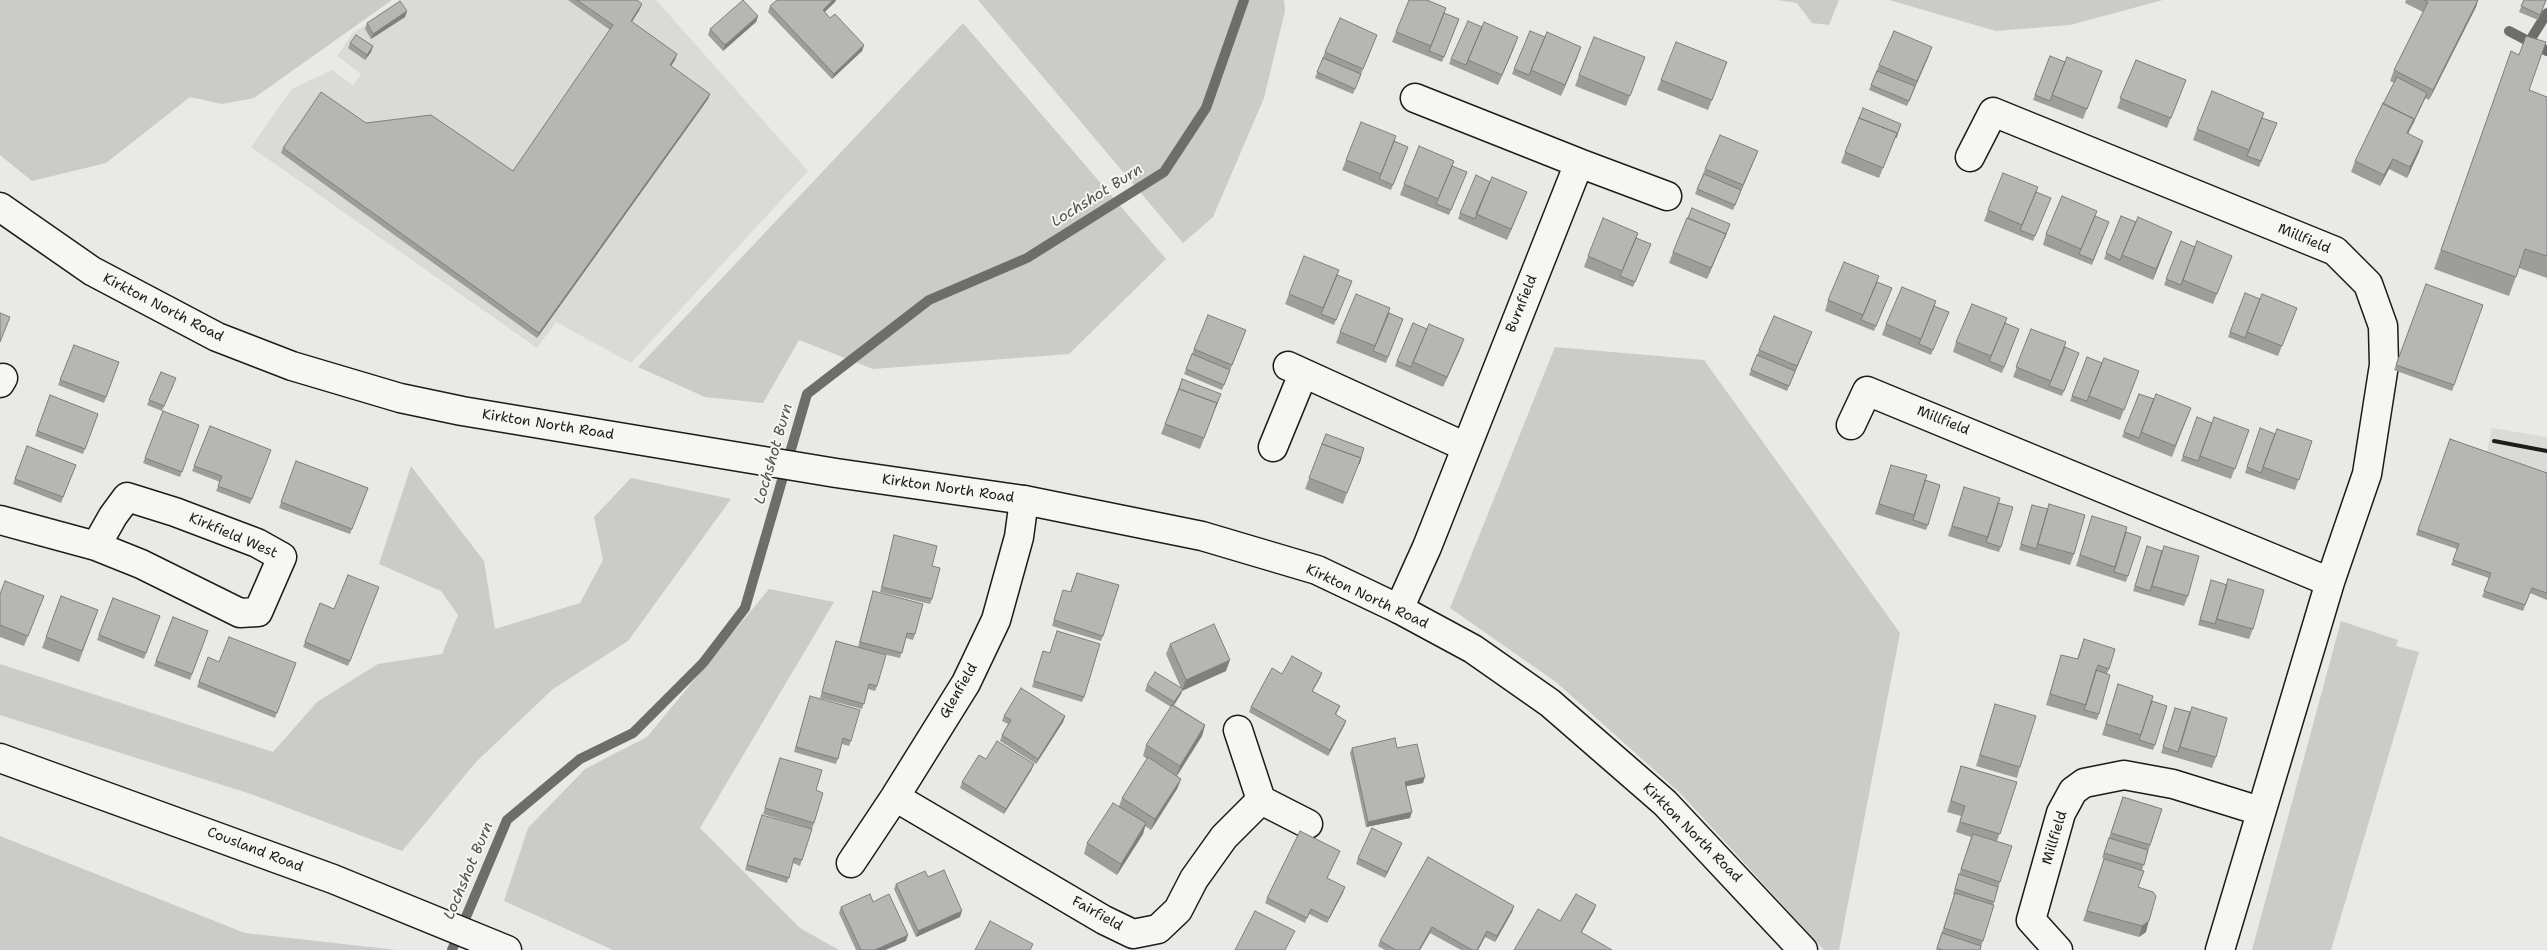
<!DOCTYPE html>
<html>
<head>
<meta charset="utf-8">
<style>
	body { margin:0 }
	canvas { display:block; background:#e9e9e5 }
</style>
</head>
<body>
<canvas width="2547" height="950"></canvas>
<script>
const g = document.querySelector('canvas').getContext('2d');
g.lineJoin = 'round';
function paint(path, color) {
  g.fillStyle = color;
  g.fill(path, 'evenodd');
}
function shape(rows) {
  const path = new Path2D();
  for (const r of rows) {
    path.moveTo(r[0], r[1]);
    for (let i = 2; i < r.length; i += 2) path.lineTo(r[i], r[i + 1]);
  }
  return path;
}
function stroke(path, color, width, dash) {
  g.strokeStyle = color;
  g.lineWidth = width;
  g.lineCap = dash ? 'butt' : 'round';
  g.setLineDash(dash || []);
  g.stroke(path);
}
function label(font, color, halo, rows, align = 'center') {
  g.font = font + ' "Shantell Sans",sans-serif';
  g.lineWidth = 4;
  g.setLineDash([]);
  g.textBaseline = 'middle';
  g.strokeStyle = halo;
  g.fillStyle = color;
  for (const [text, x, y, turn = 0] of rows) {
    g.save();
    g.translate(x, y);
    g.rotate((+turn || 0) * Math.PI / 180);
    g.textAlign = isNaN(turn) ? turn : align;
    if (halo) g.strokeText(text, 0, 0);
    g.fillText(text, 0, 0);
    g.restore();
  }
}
const built = shape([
	[402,0,656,0,808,171,631,363,556,322,537,348,251,147,292,89,332,70,353,85,361,74,337,56,352,34],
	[2492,428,2547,437,2547,479,2486,457]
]);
const green = shape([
	[0,0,392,0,254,98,222,104,190,97,106,163,32,181,0,155],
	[978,0,1284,0,1285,11,1264,98,1213,217,1183,243],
	[1777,0,1839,0,1829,25,1812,23,1797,3],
	[1889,0,2163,0,2070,25,1996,31],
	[963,23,1166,259,1069,354,873,369,799,340,763,403,705,397,638,367],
	[1555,347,1704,360,1900,633,1839,950,1824,950,1681,794,1556,682,1450,608],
	[411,466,484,561,495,629,580,603,603,560,594,517,631,478,731,499,628,641,553,689,476,762,402,851,251,794,0,715,0,664,273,752,317,702,378,664,442,654,458,615,441,591,379,564],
	[769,589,834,602,700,828,800,928,839,950,613,950,504,901,528,828,585,769,647,737],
	[2341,621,2398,640,2396,646,2419,652,2331,950,2252,950],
	[0,836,245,933,397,950,0,950]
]);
const stream = shape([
	[2509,31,2547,51],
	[2529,42,2547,13],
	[452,950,507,820,580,759,633,733,703,663,745,608,807,394,929,300,1027,258,1164,172,1206,108,1244,0]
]);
const minor = shape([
	[1415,98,1579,163],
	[1970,157,1993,112,2335,251,2368,284,2383,326,2384,365,2367,474,2330,582,2220,950],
	[1288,366,1466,447],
	[0,383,3,378],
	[1851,425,1867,391,2330,582],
	[1273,447,1303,374],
	[0,520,96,546,141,564,240,613,258,612,282,557,257,543,175,512,127,497,113,516,96,546],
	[1399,609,1427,547,1579,163,1667,196],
	[895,797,1104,920,1133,934,1158,929,1178,910,1194,879,1224,837,1261,800,1238,730],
	[1261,800,1308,824],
	[851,863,895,797,966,683,996,620,1019,537,1024,500],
	[2058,950,2031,920,2061,813,2073,791,2084,783,2124,775,2173,784,2260,811]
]);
const secondary = shape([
	[0,207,92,271,217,337,292,366,400,398,462,411,836,473,1024,500,1202,536,1317,570,1399,609,1473,649,1550,703,1665,803,1803,950]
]);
const primary = shape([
	[0,758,333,879,507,950]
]);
const rail = shape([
	[2494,441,2547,451]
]);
const wall = shape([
	[568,0,637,0,640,9,632,22,677,54,675,60,671,66,710,94,708,99,537,338,281,153,283,148,513,171,610,30],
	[777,0,836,0,835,2,825,12,830,18,864,45,862,51,832,79,768,12,770,6],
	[2406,0,2478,0,2476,7,2429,100,2425,98,2408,134,2423,141,2419,152,2407,178,2389,169,2380,186,2351,172,2355,161,2394,83,2390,81,2394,70,2423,12,2405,3],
	[2524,0,2546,0,2538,20,2519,12],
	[407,11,405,17,371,39,365,29,367,23],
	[1444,13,1459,19,1442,62,1392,42,1396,32],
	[758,16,756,22,723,51,708,35,710,29],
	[1482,27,1514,48,1498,85,1449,64,1451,59],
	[1676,42,1727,62,1708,110,1657,90],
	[350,43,373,46,371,52,365,60,348,48],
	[1373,45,1353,94,1315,78,1325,52],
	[1932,47,1907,106,1869,90,1879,65],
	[2511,51,2529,90,2547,97,2547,278,2519,268,2509,296,2434,269],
	[2050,56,2065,62,2102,71,2083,119,2033,100],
	[1645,57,1626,106,1575,86,1579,75],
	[1577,58,1561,96,1512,74,1514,69],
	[2136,60,2186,80,2167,128,2117,108],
	[2262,118,2277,123,2259,167,2193,140,2197,129],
	[1901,124,1879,178,1841,163,1845,152],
	[1394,141,1408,147,1391,190,1342,170,1346,160],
	[1758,151,1733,210,1695,194,1705,169],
	[1452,166,1467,172,1449,215,1400,195,1404,184],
	[1490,182,1527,192,1507,240,1458,219,1460,213],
	[2051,198,2033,241,1984,221,1988,210],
	[2095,216,2109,222,2092,265,2043,245,2046,234],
	[2121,216,2168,242,2153,280,2104,259],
	[1636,238,1651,244,1633,287,1584,267,1588,256],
	[2181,241,2195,247,2232,256,2213,304,2164,285],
	[1722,244,1707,279,1669,263,1673,252],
	[1337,275,1352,281,1334,325,1285,304,1289,294],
	[1877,282,1892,288,1874,331,1825,311,1828,300],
	[2426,284,2483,305,2452,391,2394,370],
	[2245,293,2260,299,2297,308,2278,356,2228,337],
	[1934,306,1949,312,1931,355,1882,335,1886,324],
	[1389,313,1403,319,1386,363,1336,343,1340,332],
	[2005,323,2019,329,2002,373,1953,352,1956,342],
	[2031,329,2065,347,2079,353,2062,396,2013,377],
	[1812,332,1787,391,1749,375,1759,350],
	[1464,339,1443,387,1395,366,1397,361],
	[1242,341,1222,390,1184,374,1194,349],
	[74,345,119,362,104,403,58,385],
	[2087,357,2102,363,2139,371,2120,420,2070,401],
	[161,372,174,384,162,411,147,405],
	[1182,379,1221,394,1200,449,1161,434],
	[2139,394,2154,399,2191,408,2172,457,2122,437],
	[50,395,98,414,83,454,35,436],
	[163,411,199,425,180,477,143,463],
	[2197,417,2212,423,2249,430,2231,479,2181,461],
	[210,426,271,450,250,504,216,491,220,482,192,471],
	[2260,428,2275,434,2312,441,2295,490,2245,473],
	[1326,434,1364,448,1343,504,1305,489],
	[2450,439,2547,473,2547,600,2530,593,2523,611,2482,597,2489,578,2451,565,2457,549,2416,535],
	[27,446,76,465,61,503,13,484],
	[296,461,368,488,350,534,279,508],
	[1891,465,1925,480,1928,525,1926,530,1875,514],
	[1964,487,1998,503,2001,547,1999,552,1948,536],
	[2032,505,2074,554,2070,565,2019,550],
	[2092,516,2126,532,2128,576,2126,582,2076,566],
	[894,535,932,566,932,599,930,604,880,592],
	[2147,546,2188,596,2184,606,2133,591],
	[1077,573,1103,636,1101,641,1052,626,1061,596,1070,592],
	[2211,580,2227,585,2253,629,2249,639,2198,625],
	[379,587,348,666,303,647,320,603,334,609],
	[873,591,915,634,913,640,906,638,900,658,870,651,877,686,875,691,868,689,862,709,820,698,836,641,858,647],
	[0,594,44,596,24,646,0,637],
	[61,596,98,610,79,662,42,648],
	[113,598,160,616,144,659,97,640],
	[173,617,208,631,190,680,154,666],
	[2084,639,2109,669,2107,674,2099,714,2097,720,2046,705,2061,655,2077,659],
	[1170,644,1226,671,1182,690,1181,694,1174,705,1205,725,1202,736,1177,776,1181,779,1177,789,1151,830,1145,826,1143,834,1117,875,1084,854,1087,843,1119,806,1122,798,1147,759,1143,756,1146,745,1171,707,1145,691,1147,685,1181,688,1166,654],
	[1043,651,1050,653,1084,697,1082,702,1032,687],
	[208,657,219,662,296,663,275,718,197,687],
	[1322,673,1320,678,1312,691,1340,706,1336,715,1346,721,1344,726,1328,756,1249,712,1251,707,1282,674],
	[2118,684,2152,701,2155,745,2153,750,2102,735],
	[810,696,851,741,849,746,842,744,836,764,794,752],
	[1995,704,2020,767,2017,778,1976,766],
	[2175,708,2190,712,2216,757,2212,768,2161,753],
	[1004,716,1065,716,1063,722,1036,764,1000,741,1002,735,1008,724,1002,721],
	[1352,748,1397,748,1423,783,1406,786,1410,818,1366,827,1350,753],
	[986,759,1032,769,1004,814,960,788,962,782],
	[778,763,816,790,814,823,812,829,763,814],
	[1961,766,2017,782,1997,841,2000,882,1993,905,1994,905,1980,950,1936,950,1954,895,1953,894,1971,837,1956,832,1961,816,1947,812],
	[2123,797,2162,809,2142,870,2138,887,2146,932,2139,937,2083,921,2104,859,2124,865,2102,858],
	[760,820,812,829,800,866,793,863,787,883,745,870],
	[1402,843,1385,878,1356,864,1358,858],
	[1340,851,1327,879,1345,887,1327,923,1309,914,1305,923,1265,903,1267,898],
	[928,877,960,917,916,937,894,889,896,884],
	[873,902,906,941,885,950,856,950,839,913,841,907],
	[1514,906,1512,912,1495,942,1485,937,1478,950,1461,950,1430,933,1420,950,1385,950,1378,946,1380,941]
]);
const shadedWall = shape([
	[833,0,836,0,835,2,821,15,823,10],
	[2478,0,2476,7,2429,100,2433,90],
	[642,4,640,9,629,26,631,21],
	[407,11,405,17,371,39,373,34],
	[758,16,756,22,723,51,725,45],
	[1518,37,1514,48,1498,85,1502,75],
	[864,45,862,51,832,79,834,74],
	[373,46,371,52,365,60,367,55],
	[1581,47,1577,58,1561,96,1565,85],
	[1932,47,1928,58,1907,106,1917,81],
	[677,54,675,60,668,70,670,65],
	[2427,93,2425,99,2403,144,2407,133],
	[710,94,708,99,537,338,539,333],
	[2423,141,2419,152,2407,178,2410,167],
	[1758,151,1754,161,1733,210,1743,185],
	[2393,159,2389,169,2380,186,2384,175],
	[1527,192,1523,202,1507,240,1511,229],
	[1730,224,1722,244,1707,279,1711,268],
	[2172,232,2168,242,2153,280,2156,269],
	[1812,332,1808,342,1787,391,1797,366],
	[1464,339,1460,350,1443,387,1447,377],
	[1230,660,1226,671,1182,691,1186,680],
	[1322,673,1320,678,1310,696,1312,691],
	[1183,689,1181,694,1172,708,1174,702],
	[1065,716,1063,722,1036,764,1038,759],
	[1346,721,1344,726,1328,756,1330,750],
	[1205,725,1202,736,1176,777,1180,766],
	[1034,764,1032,769,1004,814,1006,809],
	[1425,777,1423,783,1403,787,1405,782],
	[1181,779,1177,789,1151,830,1155,819],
	[1412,812,1410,818,1366,827,1368,822],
	[1146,823,1143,834,1117,875,1121,864],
	[1402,843,1400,848,1385,878,1387,872],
	[1345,887,1343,893,1327,923,1329,918],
	[1596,905,1594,911,1579,937,1581,932],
	[1514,906,1512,912,1495,942,1497,936],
	[962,911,960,917,916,937,918,931],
	[2149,921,2146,932,2139,937,2142,926],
	[1432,927,1430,933,1420,950,1419,950],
	[1487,931,1485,937,1478,950,1477,950],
	[908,935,906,941,885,950,875,950]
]);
const building = shape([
	[577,0,637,0,642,4,631,21,677,54,670,65,710,94,539,333,283,148,321,92,366,123,431,115,513,171,613,25,577,0],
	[743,0,758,16,725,45,710,29,743,0],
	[777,0,833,0,823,10,830,18,835,14,864,45,834,74,770,6,777,0],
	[1409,0,1427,0,1446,8,1431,46,1396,32,1409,0],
	[2424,0,2478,0,2433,90,2394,70,2428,2,2424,0],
	[2524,0,2546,0,2540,15,2521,6,2524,0],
	[400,1,407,11,373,34,367,23,400,1],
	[1444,13,1459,19,1444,57,1429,51,1444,13],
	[1340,18,1377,35,1363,69,1325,52,1340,18],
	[1468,21,1482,27,1466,65,1451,59,1468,21],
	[1484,22,1518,37,1502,75,1468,60,1484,22],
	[1530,31,1545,37,1529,75,1514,69,1530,31],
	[1894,31,1932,47,1917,81,1879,65,1894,31],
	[1547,32,1581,47,1565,85,1531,70,1547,32],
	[356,35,373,46,367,55,350,43,356,35],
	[2526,36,2546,42,2529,90,2547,97,2547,256,2525,249,2516,277,2441,250,2511,51,2519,55,2526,36],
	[1594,37,1645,57,1630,96,1579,75,1594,37],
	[1676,42,1727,62,1712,100,1661,80,1676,42],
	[2050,56,2065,62,2050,101,2035,95,2050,56],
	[2067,57,2102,71,2087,109,2052,95,2067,57],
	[1323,58,1361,74,1355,89,1317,72,1323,58],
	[2136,60,2186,80,2171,118,2120,98,2136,60],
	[1877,71,1915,86,1909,101,1871,85,1877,71],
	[2397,77,2427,93,2412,125,2414,119,2383,104,2397,77],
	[2212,91,2264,113,2249,150,2197,129,2212,91],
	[2383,103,2414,119,2407,133,2423,141,2410,167,2393,159,2384,175,2355,161,2383,103],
	[1863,108,1901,124,1896,138,1897,133,1859,118,1863,108],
	[1859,118,1897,133,1883,168,1845,152,1859,118],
	[2262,118,2277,123,2261,161,2247,156,2262,118],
	[1361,122,1396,136,1381,174,1346,160,1361,122],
	[1720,135,1758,151,1743,185,1705,169,1720,135],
	[1394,141,1408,147,1393,185,1379,179,1394,141],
	[1419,146,1454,161,1438,199,1404,184,1419,146],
	[1452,166,1467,172,1451,210,1436,204,1452,166],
	[2003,173,2038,187,2022,225,1988,210,2003,173],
	[1704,174,1741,190,1735,205,1697,189,1704,174],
	[1476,175,1490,182,1475,219,1460,213,1476,175],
	[1492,177,1527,192,1511,229,1476,214,1492,177],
	[2036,192,2051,198,2035,236,2020,230,2036,192],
	[2062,196,2097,211,2081,249,2046,234,2062,196],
	[1692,208,1730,224,1724,239,1726,234,1688,218,1692,208],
	[2095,216,2109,222,2093,260,2079,254,2095,216],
	[2121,216,2136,222,2120,260,2106,253,2121,216],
	[2138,217,2172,232,2156,269,2122,255,2138,217],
	[1603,218,1638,233,1622,271,1588,256,1603,218],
	[1687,218,1726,234,1711,268,1673,252,1687,218],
	[1636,238,1651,244,1635,282,1620,276,1636,238],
	[2181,241,2195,247,2181,285,2166,279,2181,241],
	[2197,241,2232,256,2217,294,2183,280,2197,241],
	[1304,256,1339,270,1323,308,1289,294,1304,256],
	[1844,262,1879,276,1863,315,1828,300,1844,262],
	[1337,275,1352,281,1336,320,1321,314,1337,275],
	[1877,282,1892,288,1876,326,1861,320,1877,282],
	[2426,284,2483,305,2454,385,2396,365,2426,284],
	[1902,287,1936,301,1921,339,1886,324,1902,287],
	[2245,293,2260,299,2245,338,2230,332,2245,293],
	[1356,294,1390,308,1375,346,1340,332,1356,294],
	[2262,294,2297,308,2282,346,2247,332,2262,294],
	[1972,304,2007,318,1991,356,1956,342,1972,304],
	[1934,306,1949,312,1933,350,1919,344,1934,306],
	[0,313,10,317,0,342,0,313],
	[1389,313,1403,319,1388,357,1373,351,1389,313],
	[1208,315,1246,330,1232,365,1194,349,1208,315],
	[1774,316,1812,332,1797,366,1759,350,1774,316],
	[1413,323,1427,329,1411,367,1397,361,1413,323],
	[2005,323,2019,329,2004,367,1989,361,2005,323],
	[1429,324,1464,339,1447,377,1413,362,1429,324],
	[2031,329,2066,342,2051,381,2016,367,2031,329],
	[74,345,119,362,106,397,60,380,74,345],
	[2065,347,2079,353,2064,391,2049,386,2065,347],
	[1192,354,1230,370,1224,385,1186,369,1192,354],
	[1757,355,1795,371,1789,386,1751,370,1757,355],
	[2087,357,2102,363,2087,401,2072,396,2087,357],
	[2104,358,2139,371,2124,410,2089,396,2104,358],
	[161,372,176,378,164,406,149,400,161,372],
	[1182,379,1221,394,1215,408,1217,403,1179,389,1182,379],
	[1179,389,1217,403,1204,438,1165,424,1179,389],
	[2139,394,2154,399,2139,438,2124,432,2139,394],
	[2156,394,2191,408,2175,446,2141,432,2156,394],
	[50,395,98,414,85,449,37,431,50,395],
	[163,411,199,425,182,472,145,458,163,411],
	[2197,417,2212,423,2198,461,2183,456,2197,417],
	[2214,417,2249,430,2235,469,2200,456,2214,417],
	[210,426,271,450,252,499,218,486,222,476,194,466,210,426],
	[2260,428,2275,434,2261,473,2247,467,2260,428],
	[2277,429,2312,441,2299,480,2263,467,2277,429],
	[1326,434,1364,448,1359,464,1361,458,1322,444,1326,434],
	[2450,439,2547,473,2547,593,2532,588,2525,605,2484,591,2491,573,2453,560,2459,544,2418,530,2450,439],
	[1322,444,1361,458,1347,493,1309,478,1322,444],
	[27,446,76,465,63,497,15,479,27,446],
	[296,461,368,488,352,529,281,502,296,461],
	[1891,465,1927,475,1914,515,1879,504,1891,465],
	[1925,480,1940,485,1928,525,1913,520,1925,480],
	[1964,487,2000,498,1988,537,1952,526,1964,487],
	[1998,503,2013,507,2001,547,1986,542,1998,503],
	[2049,504,2085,515,2074,554,2038,544,2049,504],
	[2032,505,2048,509,2036,549,2021,544,2032,505],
	[2092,516,2127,527,2115,567,2080,555,2092,516],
	[2126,532,2141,537,2128,576,2114,572,2126,532],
	[894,535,937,546,932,566,940,568,932,599,882,587,894,535],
	[2147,546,2162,551,2150,591,2135,586,2147,546],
	[2164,546,2199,556,2188,596,2152,586,2164,546],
	[1077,573,1119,585,1103,636,1054,620,1063,590,1071,592,1077,573],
	[348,575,379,587,350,661,305,642,320,603,334,609,348,575],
	[2228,579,2264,590,2253,629,2217,619,2228,579],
	[2211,580,2227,585,2215,624,2200,620,2211,580],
	[5,581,44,596,28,636,0,625,0,594,5,581],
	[873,591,923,604,915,634,907,633,902,653,860,642,873,591],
	[61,596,98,610,82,651,46,637,61,596],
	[113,598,160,616,146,653,99,635,113,598],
	[173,617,208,631,192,674,156,661,173,617],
	[1214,624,1230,660,1186,680,1170,644,1214,624],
	[1057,631,1100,644,1084,697,1034,681,1043,651,1050,653,1057,631],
	[229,637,296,663,277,713,199,682,208,657,219,662,229,637],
	[2084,639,2115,649,2109,669,2098,665,2086,705,2050,694,2061,655,2078,659,2084,639],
	[836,641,886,655,877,686,869,684,864,704,822,692,836,641],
	[1292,656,1322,673,1312,691,1340,706,1335,714,1346,721,1330,750,1251,707,1272,668,1282,674,1292,656],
	[2096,670,2110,675,2099,714,2084,710,2096,670],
	[1155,672,1183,689,1174,702,1147,685,1155,672],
	[2118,684,2153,696,2141,735,2106,724,2118,684],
	[1021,688,1065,716,1038,759,1002,735,1011,720,1004,716,1021,688],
	[810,696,860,710,851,741,843,738,838,759,796,747,810,696],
	[2152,701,2167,706,2155,745,2139,740,2152,701],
	[1995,704,2036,716,2020,767,1980,755,1995,704],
	[1172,705,1205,725,1180,766,1146,745,1172,705],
	[2192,707,2227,718,2216,757,2180,747,2192,707],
	[2175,708,2190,712,2178,752,2163,747,2175,708],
	[1395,738,1397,748,1417,744,1425,777,1405,782,1412,812,1368,822,1352,748,1395,738],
	[997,741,1034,764,1006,809,962,782,979,755,986,759,997,741],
	[1148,757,1181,779,1155,819,1122,798,1148,757],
	[780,758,822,770,816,790,823,793,814,823,765,808,780,758],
	[1961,766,2017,782,2000,834,1960,822,1965,806,1951,801,1961,766],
	[2123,797,2162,809,2150,845,2111,833,2123,797],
	[1113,803,1146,823,1121,864,1087,843,1113,803],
	[762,815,812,829,802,860,794,858,789,878,747,865,762,815],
	[1372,828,1402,843,1387,872,1358,858,1372,828],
	[1300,831,1340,851,1327,878,1345,887,1329,918,1311,909,1307,918,1267,898,1300,831],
	[1973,834,2012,846,2000,882,1961,869,1973,834],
	[2109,838,2148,850,2144,865,2104,853,2109,838],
	[1428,857,1514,906,1497,936,1487,931,1477,950,1472,950,1432,927,1419,950,1396,950,1380,941,1428,857],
	[2104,859,2144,871,2138,887,2153,892,2156,896,2149,921,2142,926,2087,911,2104,859],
	[944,870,962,911,918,931,896,884,925,871,928,877,944,870],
	[1959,874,1998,887,1994,902,1955,889,1959,874],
	[1955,893,1994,905,1983,941,1944,928,1955,893],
	[870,894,873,902,889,894,908,935,875,950,861,950,841,907,870,894],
	[1576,894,1596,905,1581,932,1612,950,1514,950,1538,909,1560,921,1576,894],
	[1255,911,1295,931,1285,950,1235,950,1255,911],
	[990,921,1033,944,1030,950,975,950,990,921],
	[1942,933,1981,946,1980,950,1943,950,1937,948,1942,933]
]);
const streetNames = [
	["Millfield",2304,239,23],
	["Burnfield",1522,304,-68],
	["Kirkton North Road",163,308,27],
	["Millfield",1943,421,22],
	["Kirkton North Road",548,425,9],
	["Kirkton North Road",948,489,8],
	["Kirkfield West",233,536,23],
	["Kirkton North Road",1367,597,25],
	["Glenfield",959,691,-60],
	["Kirkton North Road",1692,833,45],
	["Millfield",2055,838,-73],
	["Cousland Road",255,850,21],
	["Fairfield",1097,914,29]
];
const waterNames = [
	["Lochshot Burn",1097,196,-32],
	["Lochshot Burn",774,454,-74],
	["Lochshot Burn",469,871,-67]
];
paint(built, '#dadad6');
paint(green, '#cbcbc7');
stroke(stream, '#6d6d6c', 10);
stroke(minor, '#1c1c1c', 31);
stroke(secondary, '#1c1c1c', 31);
stroke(primary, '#1c1c1c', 31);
stroke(minor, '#f6f6f2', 28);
stroke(secondary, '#f6f6f2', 28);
stroke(primary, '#f6f6f2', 28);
stroke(rail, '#1c1c1c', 4);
paint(wall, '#9d9d9a');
paint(shadedWall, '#7f7f7d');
paint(building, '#b6b6b3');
stroke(building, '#7f7f7d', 1);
label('14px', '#1c1c1c', '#f6f6f2', streetNames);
label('italic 15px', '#525251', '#f6f6f2', waterNames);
</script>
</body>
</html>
